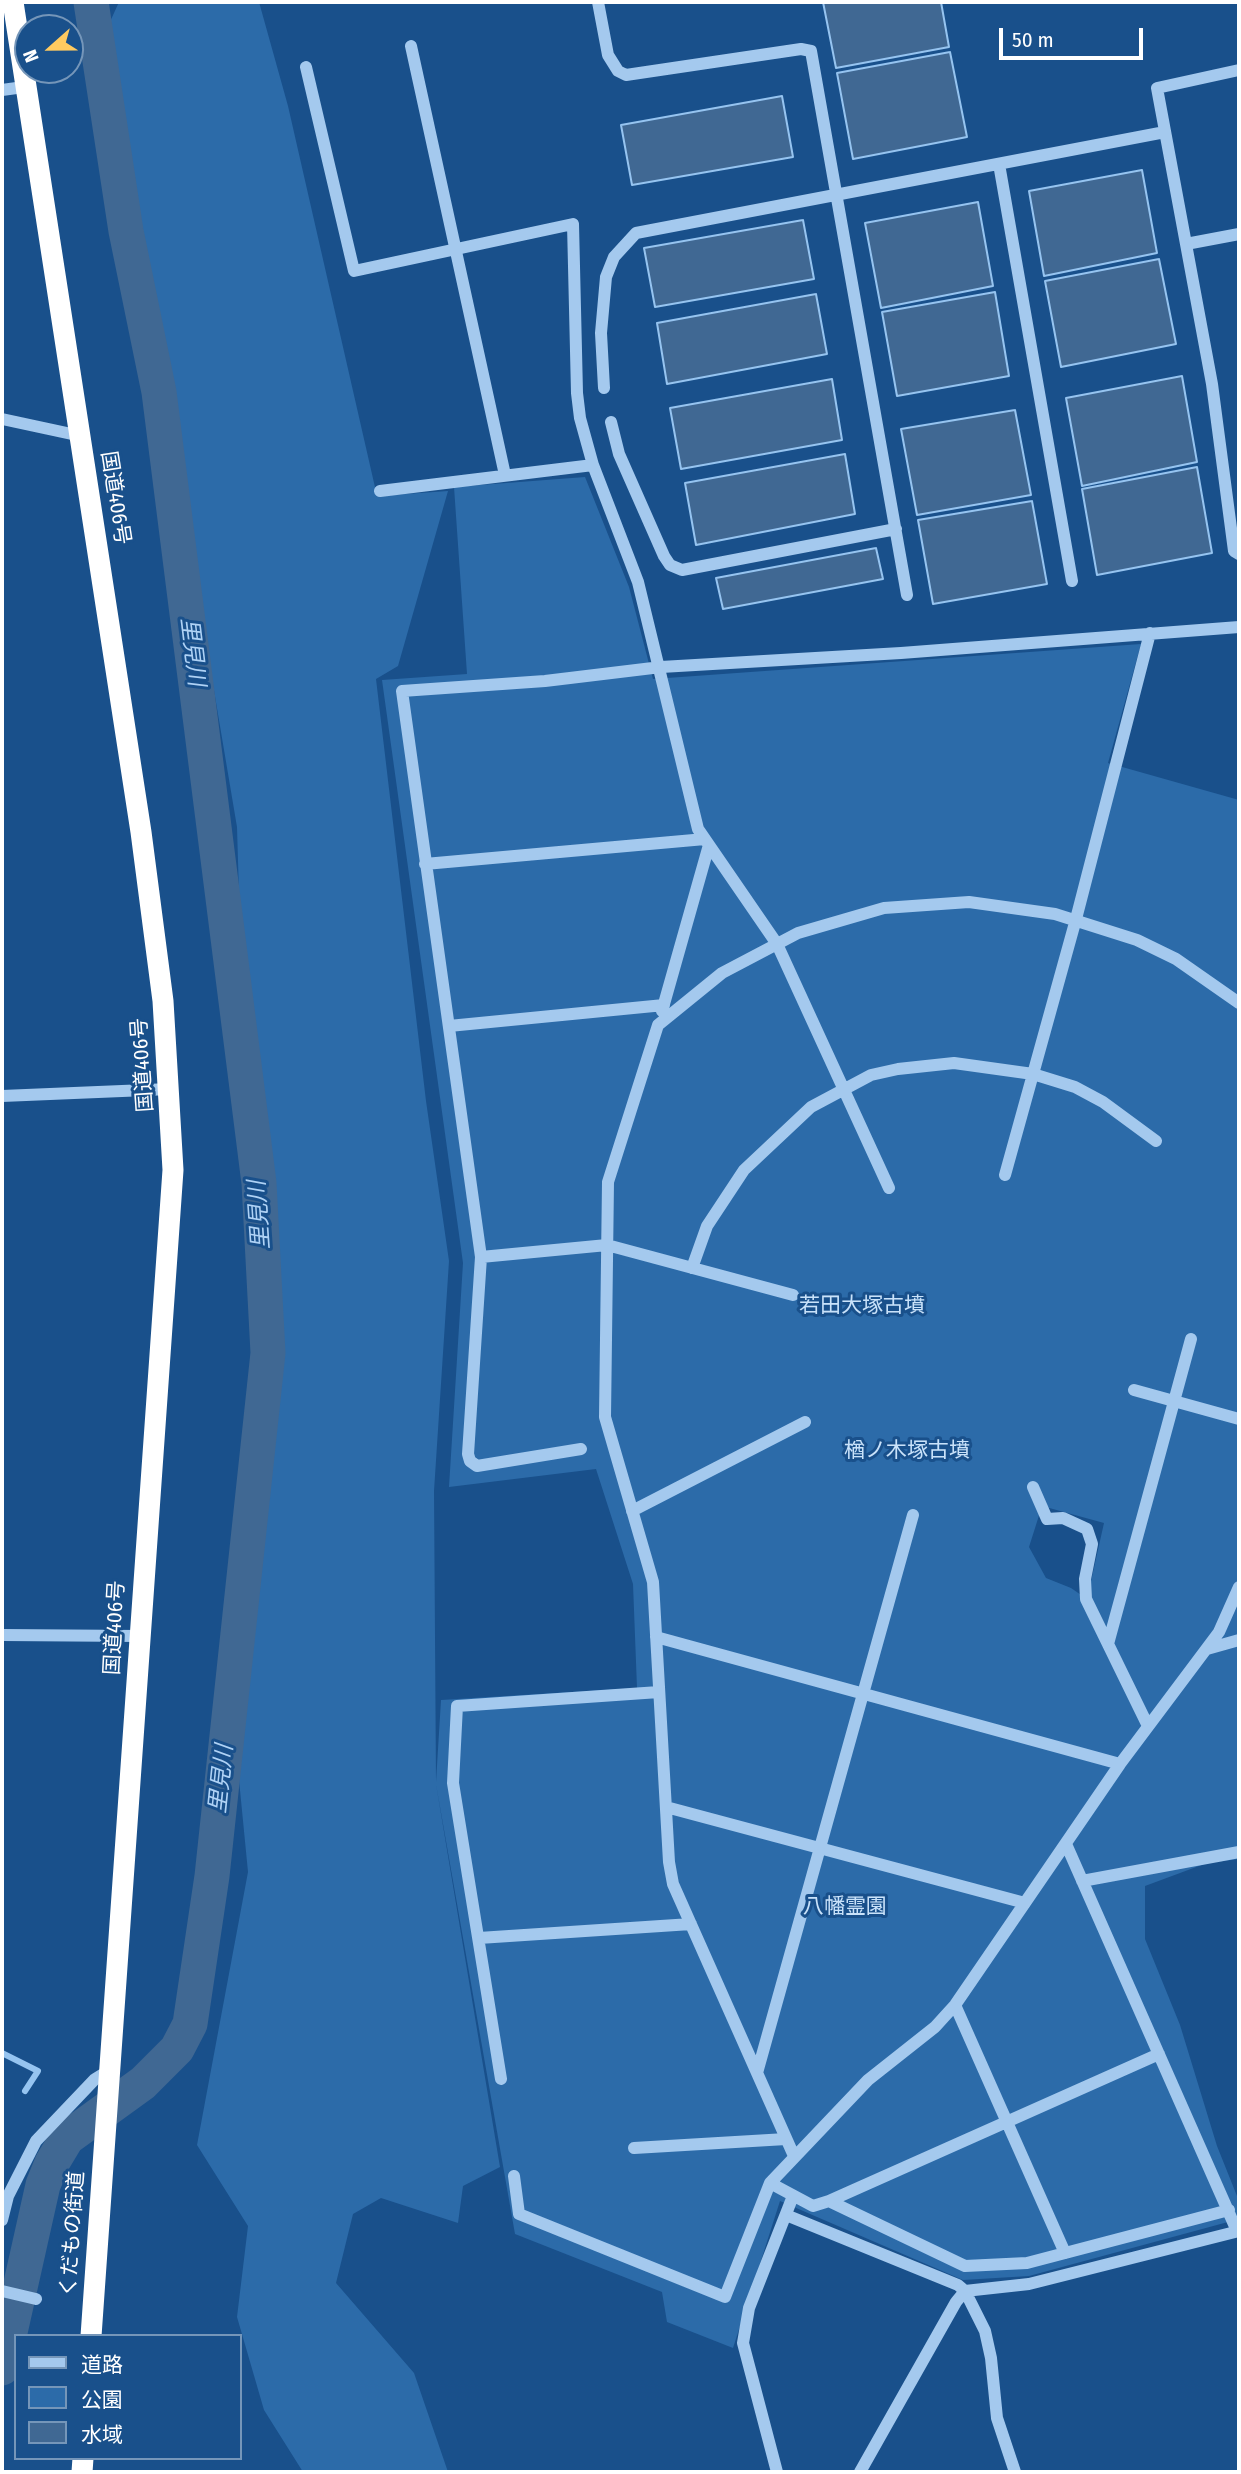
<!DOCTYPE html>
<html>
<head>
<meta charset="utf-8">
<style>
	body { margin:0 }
	#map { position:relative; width:1241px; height:2474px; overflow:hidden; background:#19508b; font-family:"Fira Sans Condensed","Noto Sans JP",sans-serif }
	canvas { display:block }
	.frame { position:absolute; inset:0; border:4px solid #fff; pointer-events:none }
	.legend { position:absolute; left:14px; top:2334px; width:228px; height:126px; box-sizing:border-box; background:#19508b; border:2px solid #7596b9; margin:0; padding:9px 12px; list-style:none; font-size:21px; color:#fff }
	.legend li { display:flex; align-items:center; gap:14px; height:35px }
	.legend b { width:35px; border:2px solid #7596b9 }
	.north { position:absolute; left:14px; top:14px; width:70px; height:70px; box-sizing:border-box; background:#19508b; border:2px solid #7596b9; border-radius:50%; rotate:249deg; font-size:19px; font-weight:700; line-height:28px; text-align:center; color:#fff }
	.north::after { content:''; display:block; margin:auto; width:24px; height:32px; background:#ffca60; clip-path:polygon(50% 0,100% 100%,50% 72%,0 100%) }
	.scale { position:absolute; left:999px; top:28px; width:144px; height:32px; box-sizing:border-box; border:4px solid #fff; border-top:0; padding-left:9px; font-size:21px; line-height:24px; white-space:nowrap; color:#fff; -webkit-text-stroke:5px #19508b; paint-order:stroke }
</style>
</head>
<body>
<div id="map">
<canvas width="1241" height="2474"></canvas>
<div class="frame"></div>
<ul class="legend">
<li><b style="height:9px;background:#a4c9ee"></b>道路</li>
<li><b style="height:19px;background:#2c6ba9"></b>公園</li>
<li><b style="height:19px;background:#406893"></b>水域</li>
</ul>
<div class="north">N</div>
<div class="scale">50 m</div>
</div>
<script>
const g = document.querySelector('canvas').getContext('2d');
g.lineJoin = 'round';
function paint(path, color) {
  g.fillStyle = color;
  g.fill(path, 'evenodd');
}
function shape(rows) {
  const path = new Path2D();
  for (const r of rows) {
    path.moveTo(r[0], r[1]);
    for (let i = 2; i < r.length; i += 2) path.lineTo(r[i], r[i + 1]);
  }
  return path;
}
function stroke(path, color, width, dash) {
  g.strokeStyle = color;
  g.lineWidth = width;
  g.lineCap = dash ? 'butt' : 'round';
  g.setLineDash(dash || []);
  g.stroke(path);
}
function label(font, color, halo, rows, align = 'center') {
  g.font = font + ' "Fira Sans Condensed","Noto Sans JP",sans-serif';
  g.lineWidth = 6;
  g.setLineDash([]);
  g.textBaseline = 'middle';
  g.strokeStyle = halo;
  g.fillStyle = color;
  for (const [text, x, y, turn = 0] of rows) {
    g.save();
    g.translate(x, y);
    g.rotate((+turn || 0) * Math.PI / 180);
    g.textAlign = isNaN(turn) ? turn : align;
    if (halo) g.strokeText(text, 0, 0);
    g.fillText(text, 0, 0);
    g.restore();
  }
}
const green = shape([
	[119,2,259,2,288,106,377,496,448,491,398,666,376,679,426,1101,449,1261,434,1491,436,1782,441,1700,637,1688,633,1584,596,1469,449,1487,463,1263,382,680,467,674,454,487,585,477,629,587,653,679,1141,644,1108,763,1239,800,1239,1859,1207,1863,1145,1886,1145,1939,1180,2025,1217,2146,1239,2201,1239,2219,1029,2276,963,2280,780,2201,733,2348,667,2322,662,2292,515,2234,436,1784,500,2167,463,2186,458,2223,381,2198,353,2214,336,2283,414,2373,448,2472,303,2472,264,2410,237,2317,248,2226,197,2145,248,1872,235,1739,259,1579,273,1363,265,1263,263,1157,244,1064,237,827,186,524,138,308,109,24],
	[1042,1506,1104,1523,1087,1599,1071,1588,1046,1578,1029,1547]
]);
const water = shape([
	[823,2,941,2,949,47,836,68,823,2],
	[950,52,967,137,853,159,837,73,950,52],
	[782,96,793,157,632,185,621,125,782,96],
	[1142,170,1157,253,1044,276,1029,191,1142,170],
	[978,202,993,286,881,308,865,223,978,202],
	[803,220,814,279,655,307,644,248,803,220],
	[1159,259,1176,344,1061,367,1045,281,1159,259],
	[995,292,1009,376,897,396,882,312,995,292],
	[816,294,827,354,667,384,657,323,816,294],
	[1182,376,1197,462,1082,486,1066,398,1182,376],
	[832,379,842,440,681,469,670,408,832,379],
	[1015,410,1031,495,917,515,901,429,1015,410],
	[845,454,855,514,696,545,685,483,845,454],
	[1197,467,1212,553,1097,575,1082,489,1197,467],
	[1032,501,1047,584,933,604,918,520,1032,501],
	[876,548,883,579,723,609,716,578,876,548]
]);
const stream = shape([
	[2,2053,38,2071,25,2091]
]);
const river = shape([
	[2,2368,43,2185,52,2163,67,2138,143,2083,177,2049,190,2024,212,1876,268,1353,259,1183,159,392,126,231,91,2]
]);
const minor = shape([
	[598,2,608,55,618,71,626,75,801,49,811,51,907,595],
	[411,46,505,475],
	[306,67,354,271,573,224,577,393,580,418,593,465],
	[1239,70,1157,88,1212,384,1234,551,1239,554],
	[2,90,24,87],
	[999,164,1072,581],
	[1186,244,1239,234],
	[604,388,601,333,606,277,614,257,636,233,1165,132],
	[2,419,81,436],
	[611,422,619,454,664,556,670,565,682,570,896,529],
	[380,491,593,465,638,582,698,829,777,944,889,1188],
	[425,864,705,839],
	[662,1011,709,845],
	[449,1026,664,1005],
	[2,1096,170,1089],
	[1005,1175,1076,919,1150,633],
	[481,1257,607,1245,793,1295],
	[692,1268,707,1226,744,1170,811,1107,871,1075,898,1069,954,1063,1033,1074,1075,1087,1103,1102,1156,1141],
	[1134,1390,1239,1419],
	[581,1449,477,1466,470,1461,468,1454,481,1257,402,691,545,681,661,667,901,653,1239,627],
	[1033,1487,1047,1519,1063,1518,1087,1529,1092,1544,1085,1579,1086,1599,1148,1726],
	[632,1511,805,1422],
	[2,1635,139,1636],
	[656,1637,1120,1764],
	[1108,1644,1191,1339],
	[1207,1649,1239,1640],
	[666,1807,1025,1903],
	[1066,1844,1237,2231],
	[1082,1881,1239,1852],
	[479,1938,691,1924],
	[955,2005,1065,2253],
	[757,2073,913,1515],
	[501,2079,453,1783,457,1706,659,1692],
	[634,2148,786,2139],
	[794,2156,673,1884,669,1862,653,1582,605,1417,608,1182,658,1025,722,973,798,933,884,908,969,902,1055,914,1137,940,1176,959,1239,1003],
	[514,2176,519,2214,725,2297,770,2183,868,2080,935,2027,955,2005,1120,1764,1219,1632,1239,1587],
	[770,2183,813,2206,829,2201,965,2266,1027,2263,1229,2210],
	[829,2201,1159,2054],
	[786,2215,958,2285,965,2291,985,2331,991,2358,997,2418,1015,2472],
	[2,2220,8,2196,36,2141,95,2079,108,2071],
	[2,2291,36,2299],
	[777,2472,743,2343,749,2308,793,2196],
	[860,2472,956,2302,965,2291,1029,2284,1239,2231]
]);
const highway = shape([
	[13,2,141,832,163,1001,173,1170,91,2336],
	[82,2472,83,2458]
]);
const streetNames = [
	["国道406号",115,498,81],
	["国道406号",143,1065,-94],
	["国道406号",115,1628,-87],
	["くだもの街道",73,2234,-86]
];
const parkNames = [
	["若田大塚古墳",862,1306],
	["楢ノ木塚古墳",907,1451],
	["八幡霊園",845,1907]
];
const waterNames = [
	["里見川",192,652,83],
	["里見川",260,1215,-94],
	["里見川",222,1779,-84]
];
paint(green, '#2c6ba9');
paint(water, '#406893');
stroke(water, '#96c4f0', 2);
stroke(stream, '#96c4f0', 6);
stroke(river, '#406893', 35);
stroke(minor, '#a4c9ee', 12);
stroke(highway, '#fff', 21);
label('21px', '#fff', '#19508b', streetNames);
label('21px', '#c9e2fa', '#19508b', parkNames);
label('italic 23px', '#afd2f5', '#19508b', waterNames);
</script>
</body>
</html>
